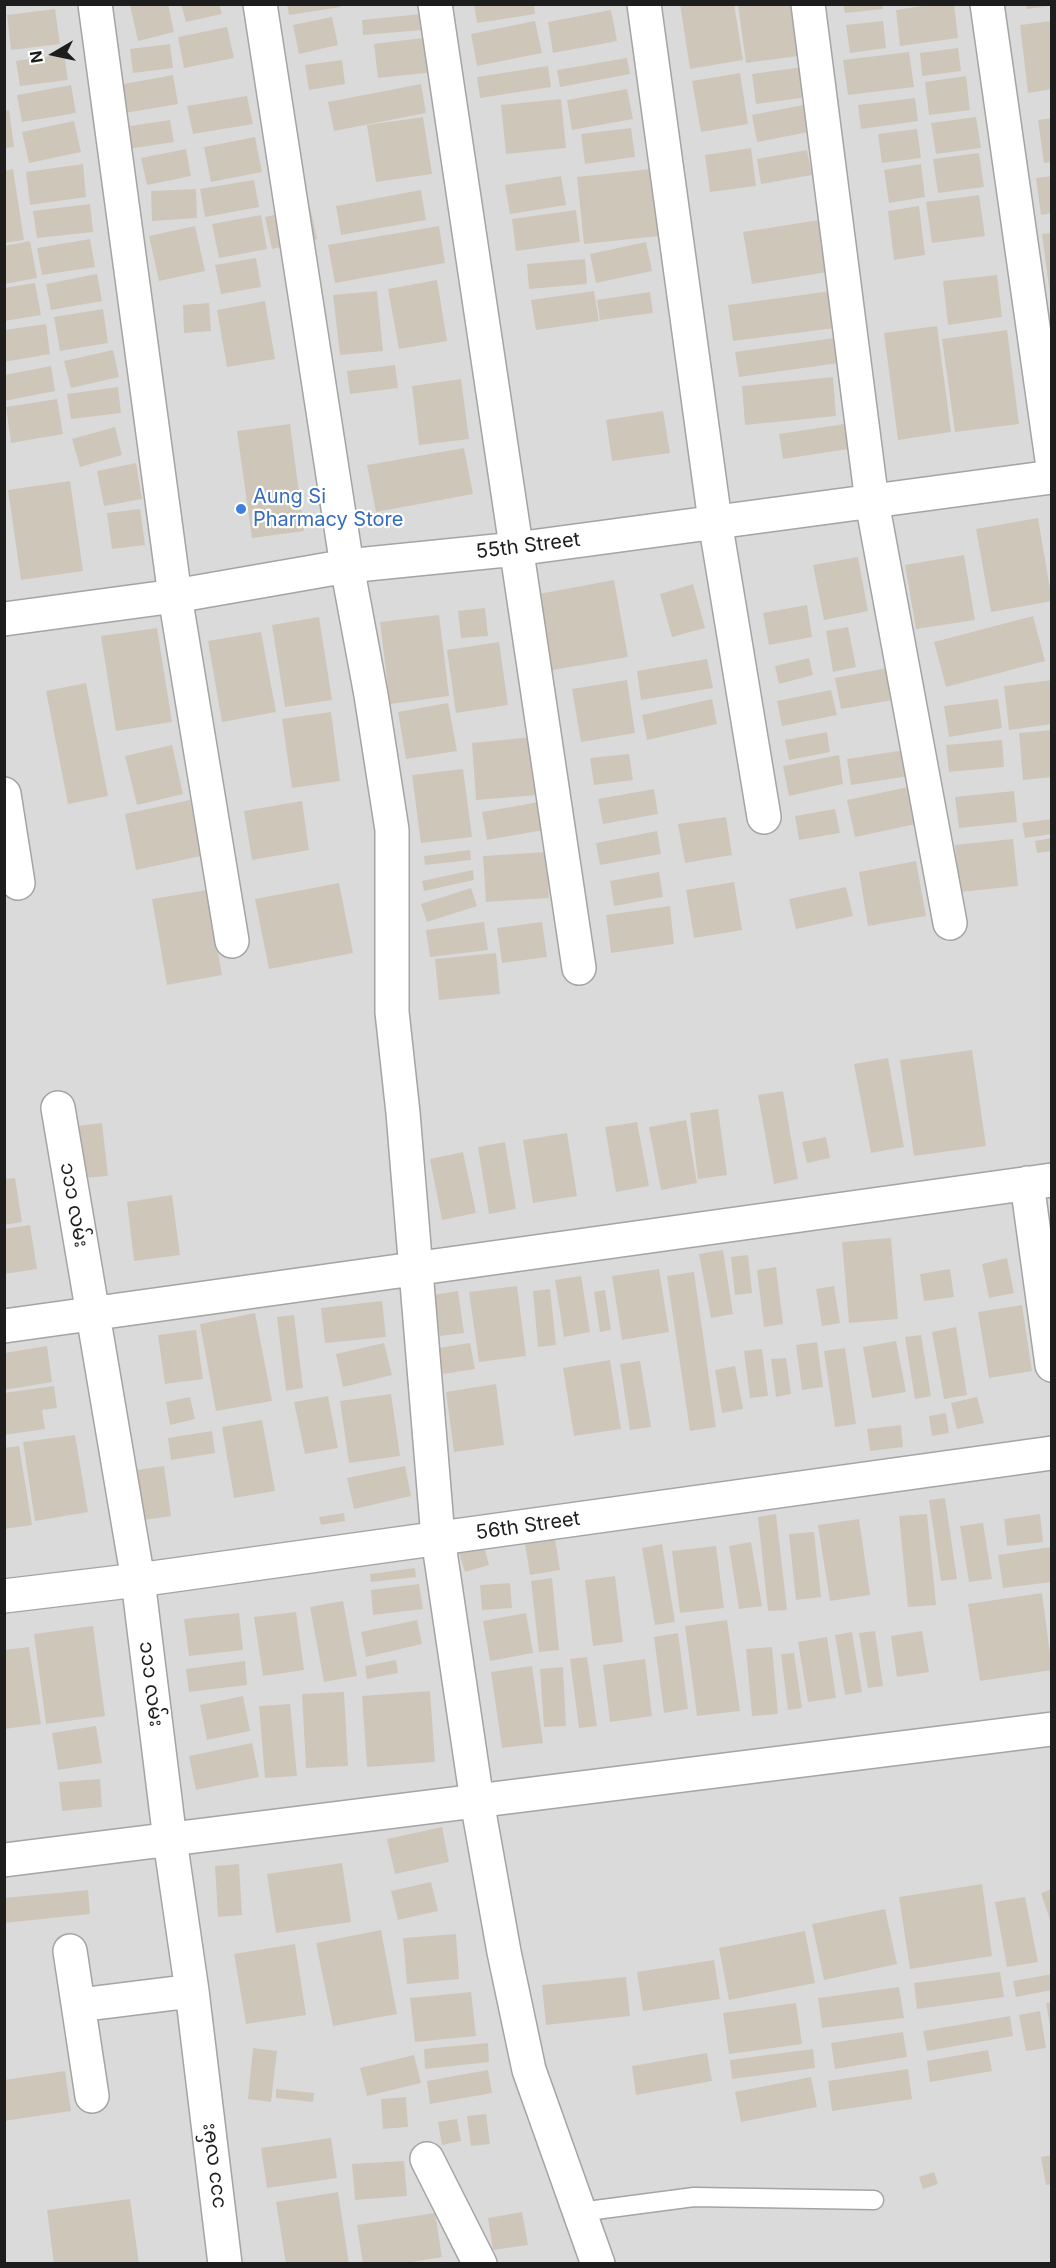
<!DOCTYPE html>
<html>
<head>
<meta charset="utf-8">
<style>
	body { margin:0 }
	#map { position:relative; width:1056px; height:2268px; overflow:hidden; background:#efece1; font-family:Inter,sans-serif }
	canvas { display:block }
	.frame { position:absolute; inset:0; border:6px solid #1d1d1d; pointer-events:none }
	.north { position:absolute; left:24px; top:24px; width:60px; height:60px; -webkit-text-stroke:4px #fff; paint-order:stroke; rotate:261deg; font-size:16px; font-weight:700; line-height:24px; text-align:center; color:#1d1d1d }
	.north::after { content:''; display:block; margin:auto; width:21px; height:27px; background:#1d1d1d; clip-path:polygon(50% 0,100% 100%,50% 72%,0 100%) }
</style>
</head>
<body>
<div id="map">
<canvas width="1056" height="2268"></canvas>
<div class="frame"></div>
<div class="north">N</div>
</div>
<script>
const g = document.querySelector('canvas').getContext('2d');
g.lineJoin = 'round';
function paint(path, color) {
  g.fillStyle = color;
  g.fill(path, 'evenodd');
}
function shape(rows) {
  const path = new Path2D();
  for (const r of rows) {
    path.moveTo(r[0], r[1]);
    for (let i = 2; i < r.length; i += 2) path.lineTo(r[i], r[i + 1]);
  }
  return path;
}
function stroke(path, color, width, dash) {
  g.strokeStyle = color;
  g.lineWidth = width;
  g.lineCap = dash ? 'butt' : 'round';
  g.setLineDash(dash || []);
  g.stroke(path);
}
function label(font, color, halo, rows, align = 'center') {
  g.font = font + ' Inter,"Noto Sans Myanmar",sans-serif';
  g.lineWidth = 4.5;
  g.setLineDash([]);
  g.textBaseline = 'middle';
  g.strokeStyle = halo;
  g.fillStyle = color;
  for (const [text, x, y, turn = 0] of rows) {
    g.save();
    g.translate(x, y);
    g.rotate((+turn || 0) * Math.PI / 180);
    g.textAlign = isNaN(turn) ? turn : align;
    if (halo) g.strokeText(text, 0, 0);
    g.fillText(text, 0, 0);
    g.restore();
  }
}
const residential = shape([
	[5,5,1051,5,1051,2263,5,2263]
]);
const building = shape([
	[168,4,174,32,138,41,130,5],
	[181,4,219,4,222,14,186,22],
	[287,4,340,4,341,7,289,15],
	[474,4,534,4,535,14,477,23],
	[680,4,734,4,743,60,690,69],
	[738,4,791,4,798,56,746,63],
	[843,4,882,4,883,9,845,13],
	[935,4,954,4,958,38,900,46,896,10],
	[1026,4,1049,4,1049,6,1027,9],
	[55,9,60,44,11,50,7,15],
	[611,10,617,41,553,53,548,22],
	[421,14,422,30,363,35,362,20],
	[332,17,338,45,299,54,293,25],
	[535,21,542,53,477,66,471,34],
	[883,21,886,48,850,53,846,25],
	[1052,21,1052,89,1028,93,1020,25],
	[227,27,234,58,184,68,178,37],
	[431,37,435,72,378,78,374,44],
	[170,44,173,68,133,73,130,49],
	[958,48,961,71,922,76,920,53],
	[909,52,914,87,848,95,843,60],
	[64,54,68,80,20,86,16,61],
	[627,58,630,74,560,87,557,70],
	[342,60,345,84,309,90,305,65],
	[548,66,551,87,480,98,477,77],
	[803,67,808,97,756,104,752,74],
	[740,73,748,124,701,132,692,81],
	[173,75,178,104,119,114,113,86],
	[966,76,970,110,929,115,925,82],
	[421,84,426,113,334,131,328,102],
	[71,85,76,113,22,122,17,95],
	[627,89,633,119,572,130,567,100],
	[247,96,253,124,193,134,187,106],
	[915,98,918,121,861,129,858,105],
	[561,99,566,148,506,154,501,105],
	[808,104,814,131,757,142,752,115],
	[9,110,14,147,4,148,4,111],
	[423,117,432,174,376,182,367,125],
	[976,117,981,148,936,154,931,123],
	[1052,118,1052,162,1044,163,1038,120],
	[170,120,174,142,128,149,124,127],
	[74,121,81,152,29,163,22,132],
	[631,128,635,157,585,164,581,134],
	[917,129,921,158,882,163,878,134],
	[255,137,262,172,211,182,204,147],
	[751,148,756,186,710,192,705,155],
	[186,149,191,176,147,185,141,158],
	[807,150,812,175,761,184,757,159],
	[979,153,984,187,938,193,933,159],
	[83,164,86,197,30,205,26,172],
	[921,164,925,197,889,203,884,170],
	[13,169,24,240,4,243,4,171],
	[651,169,658,236,584,244,577,177],
	[561,176,566,205,510,214,505,185],
	[1052,176,1052,213,1041,215,1036,178],
	[254,180,259,207,205,217,200,189],
	[196,189,197,218,152,221,151,191],
	[421,190,426,220,341,235,336,206],
	[979,195,985,236,932,243,926,202],
	[90,204,93,232,37,238,33,211],
	[919,206,925,255,894,260,888,211],
	[310,207,317,239,272,249,265,217],
	[576,210,580,242,516,251,512,219],
	[261,215,267,249,219,258,212,224],
	[819,220,828,272,752,284,743,232],
	[195,226,205,271,159,281,149,236],
	[439,226,445,263,335,283,328,245],
	[1052,233,1052,295,1050,295,1042,234],
	[90,239,95,267,42,275,37,248],
	[30,241,37,278,4,284,4,246],
	[646,242,652,271,596,283,590,254],
	[256,258,261,287,221,294,215,265],
	[585,259,587,284,529,289,527,264],
	[97,274,102,301,51,310,46,284],
	[997,275,1002,317,948,325,943,281],
	[437,280,447,341,399,349,388,289],
	[35,283,41,315,4,321,4,288],
	[839,290,843,327,733,341,728,305],
	[377,291,383,351,340,355,333,295],
	[594,291,599,321,536,330,531,300],
	[650,292,653,313,600,320,597,300],
	[265,301,275,359,227,367,217,310],
	[209,303,211,331,184,333,183,305],
	[103,309,108,343,60,351,54,317],
	[46,324,50,354,4,362,4,330],
	[937,326,951,432,898,440,884,333],
	[1007,330,1019,424,955,432,942,339],
	[835,338,839,363,739,377,735,352],
	[113,350,119,377,71,388,64,361],
	[395,365,398,388,350,394,347,371],
	[51,366,55,391,4,401,4,375],
	[833,377,836,416,745,425,742,386],
	[461,379,469,439,419,445,412,386],
	[118,387,121,413,71,419,67,394],
	[57,399,63,434,11,443,6,407],
	[663,411,670,453,612,461,606,420],
	[851,423,855,448,783,459,779,434],
	[290,424,304,531,252,538,237,431],
	[115,427,122,455,80,467,72,439],
	[464,448,473,494,376,512,367,465],
	[136,463,142,499,104,506,97,471],
	[70,481,83,571,21,580,8,490],
	[140,509,145,545,112,549,107,513],
	[1038,518,1052,601,991,612,976,529],
	[964,555,975,620,916,629,905,565],
	[858,557,868,611,824,620,813,565],
	[614,580,628,657,547,671,533,595],
	[693,584,705,628,672,637,660,594],
	[807,605,812,637,769,645,763,613],
	[485,608,488,636,461,638,458,611],
	[439,615,449,696,390,704,380,622],
	[1033,616,1045,661,946,687,934,642],
	[319,617,332,700,285,707,272,625],
	[848,627,856,667,833,672,826,631],
	[157,628,172,722,116,731,101,636],
	[261,632,276,712,222,722,208,641],
	[499,642,508,705,456,713,447,650],
	[809,658,813,675,779,684,775,666],
	[707,659,713,688,641,700,637,671],
	[887,668,893,700,841,709,835,678],
	[627,680,635,733,581,742,572,689],
	[1052,680,1052,724,1009,730,1004,686],
	[86,683,108,796,68,804,46,691],
	[831,690,837,715,782,726,777,701],
	[712,699,717,724,647,740,642,715],
	[998,699,1002,728,949,737,944,706],
	[448,703,457,751,406,759,398,712],
	[331,712,340,781,292,788,282,719],
	[1052,730,1052,777,1023,780,1019,733],
	[827,732,830,752,789,760,785,740],
	[532,737,538,795,476,800,472,743],
	[1002,740,1004,767,949,772,946,745],
	[172,745,183,794,137,805,125,756],
	[905,750,909,776,851,785,847,759],
	[629,754,633,780,594,785,590,758],
	[839,755,843,784,789,796,783,766],
	[463,769,472,837,421,843,412,775],
	[913,786,921,823,855,837,847,800],
	[654,789,658,814,603,824,598,799],
	[1014,791,1017,822,959,828,955,797],
	[190,800,201,856,136,870,125,814],
	[302,801,309,850,252,860,244,811],
	[539,802,544,830,487,840,482,812],
	[835,809,840,833,799,840,795,816],
	[726,817,732,855,685,863,678,824],
	[1052,819,1052,834,1025,838,1022,823],
	[657,831,661,854,600,865,596,843],
	[1052,838,1052,851,1037,853,1035,841],
	[1013,839,1018,886,960,892,955,845],
	[470,850,471,860,425,865,424,856],
	[546,852,549,898,486,902,483,856],
	[916,861,926,916,868,926,859,872],
	[473,870,474,880,424,891,422,881],
	[659,872,663,897,614,906,610,881],
	[734,882,742,930,694,938,686,890],
	[339,883,353,953,269,969,255,899],
	[846,887,853,916,796,929,789,899],
	[471,888,477,906,427,922,421,904],
	[207,890,222,975,167,985,152,899],
	[670,906,674,944,611,953,606,915],
	[484,922,488,950,430,957,426,930],
	[542,922,547,957,502,963,497,928],
	[496,953,500,994,439,1000,435,959],
	[972,1050,986,1146,914,1156,900,1060],
	[888,1058,904,1147,871,1153,854,1064],
	[783,1091,798,1179,774,1184,758,1095],
	[718,1109,727,1175,698,1179,690,1113],
	[686,1120,697,1183,661,1190,649,1127],
	[637,1122,649,1186,616,1192,605,1127],
	[102,1123,108,1176,83,1178,77,1126],
	[567,1133,577,1196,533,1203,523,1140],
	[826,1137,830,1158,807,1163,802,1142],
	[505,1142,516,1209,489,1214,478,1147],
	[463,1152,476,1213,442,1220,430,1159],
	[15,1178,22,1222,4,1225,4,1179],
	[172,1195,180,1255,134,1261,127,1202],
	[30,1225,37,1269,4,1274,4,1229],
	[891,1238,898,1319,849,1323,842,1242],
	[723,1250,733,1314,711,1318,699,1254],
	[748,1255,752,1293,735,1295,731,1257],
	[1007,1258,1014,1293,989,1298,982,1264],
	[776,1267,783,1324,764,1327,757,1270],
	[659,1269,669,1332,622,1340,612,1276],
	[950,1269,954,1297,924,1301,920,1274],
	[694,1272,716,1427,690,1431,667,1276],
	[581,1276,590,1332,564,1337,555,1280],
	[517,1286,526,1356,479,1362,469,1292],
	[834,1286,840,1323,822,1326,816,1289],
	[550,1289,556,1345,538,1347,533,1291],
	[605,1290,611,1330,600,1332,594,1292],
	[458,1291,464,1333,440,1336,433,1295],
	[382,1301,386,1337,325,1343,321,1308],
	[1022,1305,1032,1371,989,1378,978,1312],
	[255,1313,272,1401,216,1411,200,1324],
	[294,1315,303,1388,286,1391,277,1317],
	[956,1327,967,1395,944,1399,932,1332],
	[196,1330,203,1379,165,1384,158,1335],
	[921,1335,931,1396,915,1399,905,1337],
	[896,1341,906,1392,872,1398,863,1347],
	[817,1342,823,1387,802,1390,796,1345],
	[384,1343,392,1375,343,1387,336,1354],
	[470,1343,475,1369,443,1374,439,1348],
	[47,1346,52,1382,4,1390,4,1353],
	[845,1348,856,1424,835,1427,824,1351],
	[762,1349,768,1396,750,1398,744,1351],
	[786,1358,791,1394,776,1397,771,1359],
	[610,1360,621,1429,574,1436,563,1368],
	[640,1361,651,1427,630,1430,620,1364],
	[735,1366,743,1409,722,1413,715,1370],
	[496,1384,504,1445,454,1452,446,1392],
	[54,1386,57,1408,42,1410,45,1429,4,1435,4,1393],
	[391,1394,400,1456,349,1463,340,1401],
	[328,1396,338,1448,305,1454,294,1402],
	[190,1397,195,1419,170,1425,166,1402],
	[977,1397,984,1423,957,1429,951,1403],
	[946,1413,949,1433,932,1436,929,1416],
	[262,1420,275,1491,234,1498,222,1427],
	[901,1425,903,1447,870,1451,867,1429],
	[212,1431,215,1453,171,1460,168,1438],
	[75,1435,88,1512,35,1521,23,1442],
	[19,1446,32,1525,4,1529,4,1448],
	[164,1466,171,1516,144,1520,137,1470],
	[405,1466,411,1496,354,1509,347,1478],
	[945,1498,957,1579,941,1581,929,1500],
	[344,1513,345,1521,321,1525,319,1517],
	[776,1514,787,1610,768,1611,758,1517],
	[927,1514,936,1605,908,1607,899,1516],
	[1040,1514,1043,1542,1007,1546,1004,1519],
	[859,1519,870,1595,830,1601,818,1525],
	[983,1523,992,1579,969,1582,960,1526],
	[814,1532,821,1597,796,1600,789,1534],
	[555,1539,560,1570,530,1575,525,1544],
	[483,1542,489,1565,465,1572,458,1549],
	[751,1542,762,1606,739,1609,729,1546],
	[662,1544,675,1622,655,1625,642,1548],
	[716,1546,724,1608,680,1613,672,1551],
	[1051,1547,1052,1582,1003,1588,998,1555],
	[415,1568,416,1577,371,1582,370,1574],
	[615,1576,623,1642,593,1646,585,1580],
	[552,1578,559,1650,539,1652,531,1581],
	[510,1583,512,1608,482,1610,480,1585],
	[419,1584,423,1609,373,1615,371,1590],
	[1042,1593,1052,1670,980,1681,968,1604],
	[343,1601,357,1676,324,1682,310,1607],
	[296,1612,304,1670,263,1676,254,1617],
	[239,1613,243,1650,189,1656,184,1619],
	[526,1613,533,1653,490,1661,483,1621],
	[417,1620,422,1644,366,1657,361,1632],
	[727,1620,740,1711,697,1716,685,1626],
	[93,1626,105,1716,46,1724,34,1634],
	[875,1631,883,1686,868,1688,859,1633],
	[922,1631,929,1672,897,1677,891,1636],
	[852,1632,862,1692,845,1695,835,1635],
	[678,1633,688,1709,664,1713,654,1637],
	[827,1637,836,1698,808,1702,798,1642],
	[29,1647,41,1724,4,1729,4,1650],
	[772,1647,778,1714,752,1716,746,1649],
	[794,1653,802,1708,788,1710,781,1654],
	[587,1657,597,1726,579,1728,570,1659],
	[645,1659,652,1716,610,1722,603,1665],
	[396,1660,398,1673,367,1679,365,1666],
	[245,1661,247,1685,189,1692,186,1669],
	[532,1666,543,1743,502,1748,491,1672],
	[563,1667,566,1726,544,1727,540,1669],
	[430,1691,435,1762,367,1767,362,1696],
	[344,1692,348,1766,306,1768,302,1694],
	[243,1696,250,1731,207,1740,200,1705],
	[290,1704,297,1776,265,1778,259,1706],
	[96,1726,102,1763,58,1770,52,1733],
	[252,1743,259,1777,196,1790,189,1756],
	[100,1779,102,1807,62,1811,59,1782],
	[442,1827,449,1862,395,1874,387,1839],
	[342,1863,351,1922,276,1933,267,1874],
	[239,1864,242,1915,218,1917,215,1866],
	[431,1882,438,1911,398,1920,391,1891],
	[982,1884,992,1956,910,1969,899,1897],
	[1052,1889,1052,1923,1051,1923,1041,1893],
	[88,1890,90,1914,4,1923,4,1898],
	[1025,1897,1038,1962,1007,1967,995,1902],
	[885,1909,897,1964,824,1980,812,1924],
	[381,1930,397,2014,333,2026,316,1943],
	[805,1931,815,1983,729,2000,719,1948],
	[456,1934,459,1979,407,1984,403,1938],
	[295,1944,306,2015,246,2024,234,1954],
	[714,1960,720,1999,643,2011,637,1972],
	[1000,1972,1004,1997,917,2009,914,1983],
	[1052,1974,1052,1990,1016,1997,1013,1981],
	[626,1977,630,2016,546,2025,542,1985],
	[899,1987,904,2018,822,2028,818,1998],
	[471,1992,476,2036,415,2042,410,1998],
	[1052,2002,1052,2026,1050,2026,1046,2003],
	[796,2003,802,2044,729,2054,723,2013],
	[1040,2011,1046,2048,1026,2051,1019,2015],
	[1010,2016,1013,2036,927,2051,923,2031],
	[903,2032,907,2057,835,2069,831,2043],
	[488,2043,489,2062,425,2069,424,2049],
	[253,2048,277,2051,271,2102,248,2099],
	[813,2049,815,2068,732,2079,730,2060],
	[988,2050,992,2071,930,2082,927,2061],
	[707,2053,712,2081,636,2095,632,2066],
	[414,2055,421,2083,367,2096,360,2068],
	[908,2069,912,2099,832,2111,828,2081],
	[488,2070,492,2093,430,2104,427,2081],
	[65,2071,71,2111,4,2121,4,2080],
	[811,2077,817,2107,741,2122,735,2092],
	[276,2089,314,2093,313,2102,276,2098],
	[406,2097,408,2127,383,2129,381,2099],
	[486,2114,490,2144,471,2146,467,2116],
	[457,2119,461,2141,442,2145,438,2122],
	[331,2138,337,2178,267,2188,261,2148],
	[1052,2155,1052,2184,1046,2185,1041,2157],
	[404,2161,407,2196,355,2200,352,2164],
	[934,2172,938,2184,923,2189,919,2177],
	[338,2192,349,2264,286,2264,276,2202],
	[130,2199,139,2264,54,2264,47,2210],
	[522,2212,528,2245,493,2250,488,2218],
	[435,2213,442,2257,400,2264,363,2264,357,2225]
]);
const lane = shape([
	[580,2212,694,2197,874,2200]
]);
const street = shape([
	[95,4,175,596,232,941],
	[260,4,347,566,371,695,392,830,392,1012,403,1113,438,1538,477,1801,504,1952,529,2070,598,2264],
	[435,4,579,968],
	[644,4,715,521,764,817],
	[808,4,872,502,950,923],
	[987,4,1052,460],
	[4,619,175,596,347,566,516,549,1052,477],
	[4,794,18,883],
	[58,1108,138,1580,170,1840,192,1991,225,2264],
	[1027,1183,1052,1365],
	[4,1326,1052,1180],
	[4,1596,138,1580,1052,1453],
	[4,1860,1052,1729],
	[70,1951,92,2096],
	[79,2005,192,1991],
	[427,2159,480,2264]
]);
const markers = [
	[241,509,6,"#3f7fe0"]
];
const shopNames = [
	["Aung Si",253,497],
	["Pharmacy Store",253,520]
];
const streetNames = [
	["55th Street",528,546,-7],
	["၁၁၁ လမ်း",74,1205,80],
	["56th Street",528,1526,-8],
	["၁၁၁ လမ်း",151,1684,83],
	["၁၁၁ လမ်း",213,2166,-97]
];
paint(residential, '#dbdada');
paint(building, '#cfc6ba');
stroke(lane, '#a4a4a4', 21);
stroke(street, '#a4a4a4', 36);
stroke(lane, '#fff', 18);
stroke(street, '#fff', 33);
for (const [x, y, r, color] of markers) {
  const dot = new Path2D();
  dot.arc(x, y, r, 0, 2 * Math.PI);
  g.fillStyle = color;
  g.fill(dot);
  stroke(dot, '#fff', 2);
}
label('20px', '#366cbe', '#fff', shopNames, 'left');
label('20px', '#1d1d1d', '#fff', streetNames);
</script>
</body>
</html>
